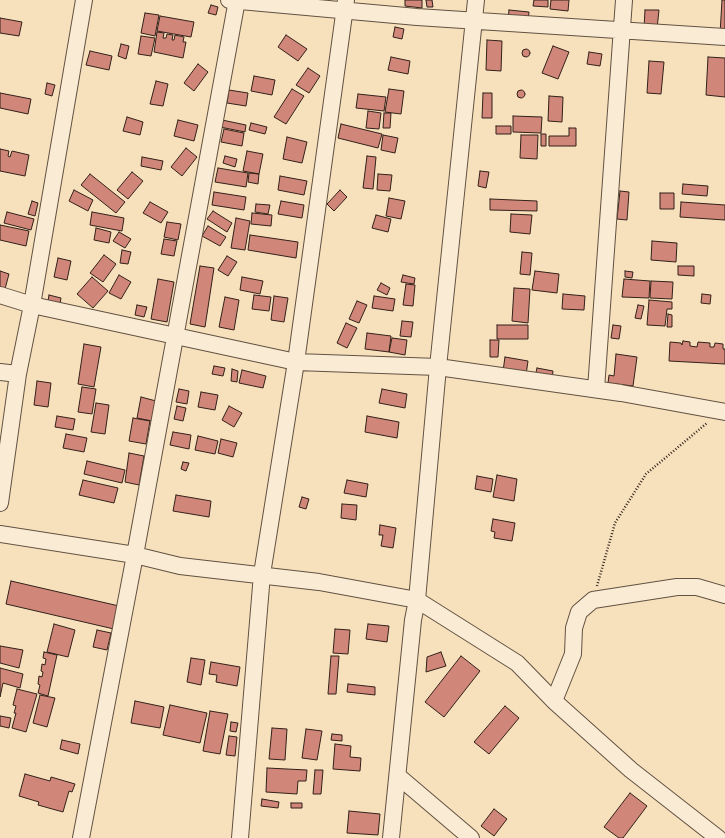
<!DOCTYPE html>
<html>
<head>
<meta charset="utf-8">
<style>
	body { margin:0 }
	canvas { display:block; background:#f7e1bd }
</style>
</head>
<body>
<canvas width="725" height="838"></canvas>
<script>
const g = document.querySelector('canvas').getContext('2d');
g.lineJoin = 'round';
function paint(path, color) {
  g.fillStyle = color;
  g.fill(path, 'evenodd');
}
function shape(rows) {
  const path = new Path2D();
  for (const r of rows) {
    if (r.length === 3) {
      path.moveTo(r[0] + r[2], r[1]);
      path.arc(r[0], r[1], r[2], 0, 2 * Math.PI);
      continue;
    }
    path.moveTo(r[0], r[1]);
    for (let i = 2; i < r.length; i += 2) path.lineTo(r[i], r[i + 1]);
  }
  return path;
}
function stroke(path, color, width, dash) {
  g.strokeStyle = color;
  g.lineWidth = width;
  g.lineCap = dash ? 'butt' : 'round';
  g.setLineDash(dash || []);
  g.stroke(path);
}
const building = shape([
	[405,0,422,0,422,8,405,6,405,0],
	[426,0,432,0,433,7,427,7,426,0],
	[534,0,548,0,548,7,533,6,534,0],
	[551,0,569,0,568,11,550,9,551,0],
	[722,0,725,0,725,34,720,34,722,0],
	[211,5,218,7,216,15,208,13,211,5],
	[509,10,529,12,528,22,508,20,509,10],
	[645,10,659,10,657,29,644,28,645,10],
	[145,13,159,15,155,36,141,33,145,13],
	[160,16,194,22,191,37,157,31,160,16],
	[0,18,22,22,19,36,0,33,0,18],
	[395,27,404,29,402,39,393,37,395,27],
	[157,32,164,33,163,38,166,38,167,34,173,35,172,40,174,40,175,35,184,37,183,42,186,42,183,58,154,52,157,32],
	[286,35,307,49,298,61,278,47,286,35],
	[141,36,155,38,151,56,138,54,141,36],
	[487,40,502,41,501,71,486,70,487,40],
	[121,44,129,46,126,59,118,56,121,44],
	[553,46,569,52,558,79,542,73,553,46],
	[526,53,4],
	[90,51,112,56,109,70,86,65,90,51],
	[589,52,602,54,600,66,587,64,589,52],
	[391,57,410,61,408,74,388,70,391,57],
	[708,57,725,58,725,97,706,95,708,57],
	[649,61,664,62,661,94,647,93,649,61],
	[198,64,208,72,194,91,184,83,198,64],
	[308,68,320,76,309,93,296,85,308,68],
	[254,76,275,80,272,95,251,91,254,76],
	[156,81,168,84,163,106,150,104,156,81],
	[47,83,55,85,52,96,45,94,47,83],
	[292,89,304,96,286,124,274,117,292,89],
	[389,89,404,91,401,114,385,112,389,89],
	[229,90,248,93,246,106,227,103,229,90],
	[521,94,4],
	[0,93,31,99,28,114,0,108,0,93],
	[483,93,492,93,492,118,482,118,483,93],
	[358,94,386,97,384,111,356,108,358,94],
	[549,96,563,97,562,122,548,121,549,96],
	[368,111,381,113,379,129,366,128,368,111],
	[384,113,391,113,390,128,383,128,384,113],
	[513,116,542,117,541,133,513,132,513,116],
	[127,117,143,122,140,135,123,131,127,117],
	[178,120,198,125,194,141,174,136,178,120],
	[222,120,246,125,245,132,220,127,222,120],
	[251,123,267,127,265,134,249,130,251,123],
	[341,124,382,134,378,148,338,138,341,124],
	[496,126,511,126,511,134,496,134,496,126],
	[569,128,576,128,576,146,549,146,549,136,569,136,569,128],
	[224,129,244,133,242,146,221,142,224,129],
	[541,134,546,134,546,146,541,146,541,134],
	[383,135,398,138,395,153,381,150,383,135],
	[521,135,538,135,537,159,520,158,521,135],
	[287,137,307,142,302,163,283,159,287,137],
	[186,148,197,157,182,176,171,167,186,148],
	[0,149,9,151,8,156,10,157,12,151,29,155,25,176,0,171,0,149],
	[247,151,263,154,259,174,243,171,247,151],
	[225,156,237,159,235,167,223,163,225,156],
	[367,156,376,157,373,189,363,188,367,156],
	[142,157,163,161,161,170,141,166,142,157],
	[218,168,248,173,246,187,215,182,218,168],
	[480,171,489,172,486,188,478,186,480,171],
	[132,172,143,181,128,199,117,190,132,172],
	[249,173,259,174,258,184,248,182,249,173],
	[90,174,125,202,116,213,81,185,90,174],
	[378,174,392,175,390,191,377,190,378,174],
	[280,176,307,181,304,195,278,190,280,176],
	[683,184,708,186,707,196,682,194,683,184],
	[74,190,93,200,88,211,69,201,74,190],
	[340,190,347,197,334,211,327,204,340,190],
	[620,191,629,192,627,220,617,219,620,191],
	[214,192,246,197,244,210,212,205,214,192],
	[660,193,674,193,674,209,660,209,660,193],
	[389,198,405,201,401,219,386,216,389,198],
	[490,199,537,201,537,211,490,210,490,199],
	[32,201,38,203,35,216,28,214,32,201],
	[281,201,304,205,302,218,278,214,281,201],
	[150,202,168,212,161,223,143,213,150,202],
	[681,202,725,205,725,220,680,217,681,202],
	[256,204,270,205,268,214,255,212,256,204],
	[213,211,232,223,227,232,207,219,213,211],
	[7,212,34,219,31,230,4,223,7,212],
	[92,212,124,218,122,231,90,225,92,212],
	[252,213,272,215,271,226,251,224,252,213],
	[511,214,532,215,530,234,510,232,511,214],
	[376,215,391,219,388,232,372,228,376,215],
	[236,218,250,221,245,250,231,248,236,218],
	[167,222,181,224,178,240,164,237,167,222],
	[0,225,29,231,26,246,0,240,0,225],
	[208,226,226,237,220,246,202,236,208,226],
	[96,228,111,232,109,243,94,240,96,228],
	[119,232,131,239,125,248,113,241,119,232],
	[250,235,298,242,296,258,248,250,250,235],
	[164,239,177,241,174,256,161,254,164,239],
	[652,241,677,243,676,262,651,260,652,241],
	[122,250,131,252,128,264,120,263,122,250],
	[522,252,532,253,530,275,520,274,522,252],
	[104,255,116,264,103,282,90,273,104,255],
	[227,256,237,262,228,276,218,270,227,256],
	[58,258,71,261,67,280,54,277,58,258],
	[200,266,214,268,205,327,190,324,200,266],
	[678,266,694,266,694,276,678,275,678,266],
	[0,271,9,274,5,289,0,287,0,271],
	[535,271,559,274,557,293,532,290,535,271],
	[625,271,633,272,632,278,625,277,625,271],
	[119,275,131,282,121,299,109,293,119,275],
	[403,275,415,278,414,284,401,282,403,275],
	[92,277,108,291,93,308,77,294,92,277],
	[242,277,263,281,260,294,240,290,242,277],
	[158,279,174,282,167,322,151,319,158,279],
	[624,279,650,281,649,298,622,297,624,279],
	[651,281,673,282,672,299,650,298,651,281],
	[381,283,390,288,387,295,377,290,381,283],
	[406,284,415,285,413,306,403,305,406,284],
	[514,288,530,289,528,323,512,321,514,288],
	[563,294,585,296,584,310,562,309,563,294],
	[702,294,711,295,710,304,701,303,702,294],
	[49,295,61,298,60,304,48,301,49,295],
	[254,295,271,297,269,311,252,309,254,295],
	[274,296,288,298,284,322,271,320,274,296],
	[374,296,395,299,393,311,372,308,374,296],
	[225,297,239,300,234,330,219,327,225,297],
	[649,300,672,302,672,309,667,309,665,326,647,325,649,300],
	[357,301,367,305,359,323,349,319,357,301],
	[137,305,147,307,144,317,135,315,137,305],
	[638,305,644,306,641,319,635,318,638,305],
	[668,314,672,315,672,327,667,327,668,314],
	[402,321,413,322,411,337,400,336,402,321],
	[346,323,357,328,347,348,337,343,346,323],
	[497,325,528,325,528,339,497,339,497,325],
	[613,325,621,326,619,339,611,338,613,325],
	[367,333,391,336,389,352,365,349,367,333],
	[392,338,407,340,405,355,389,352,392,338],
	[490,340,499,340,498,357,490,357,490,340],
	[683,341,690,342,690,346,697,347,698,342,710,343,710,347,714,347,715,343,723,344,723,349,725,349,725,364,669,361,670,342,681,343,682,345,683,341],
	[84,344,101,347,94,387,78,384,84,344],
	[616,354,637,357,633,386,608,383,609,375,614,376,616,354],
	[505,357,528,361,526,375,503,371,505,357],
	[214,366,225,368,223,376,212,374,214,366],
	[537,368,553,371,552,380,535,377,537,368],
	[232,369,238,371,237,382,231,381,232,369],
	[242,370,266,376,263,388,239,383,242,370],
	[37,381,51,383,48,407,34,405,37,381],
	[82,387,96,389,92,414,78,412,82,387],
	[179,389,189,391,187,404,176,402,179,389],
	[382,389,407,394,405,408,379,403,382,389],
	[201,392,218,395,215,410,198,407,201,392],
	[141,397,156,401,152,421,137,418,141,397],
	[96,403,109,405,105,434,91,432,96,403],
	[177,406,186,408,183,421,174,419,177,406],
	[229,406,242,413,234,427,222,420,229,406],
	[57,416,75,419,73,430,55,427,57,416],
	[367,416,399,422,397,438,365,432,367,416],
	[133,418,150,421,146,444,129,441,133,418],
	[173,432,191,435,189,449,170,445,173,432],
	[66,434,87,438,84,452,63,448,66,434],
	[198,436,218,441,215,454,195,450,198,436],
	[221,439,237,443,233,457,218,453,221,439],
	[129,453,144,456,139,485,125,482,129,453],
	[87,461,125,470,122,483,84,474,87,461],
	[183,462,189,463,186,471,181,469,183,462],
	[497,475,517,479,514,501,493,497,497,475],
	[477,476,493,479,491,492,475,489,477,476],
	[83,480,118,488,114,503,79,495,83,480],
	[347,480,368,484,366,497,344,493,347,480],
	[176,495,211,501,209,517,173,511,176,495],
	[302,497,309,499,306,509,299,507,302,497],
	[342,504,357,505,356,520,341,518,342,504],
	[493,519,515,523,512,541,494,538,495,532,491,531,493,519],
	[380,525,396,528,393,548,381,546,383,535,379,535,380,525],
	[11,581,119,606,114,629,6,604,11,581],
	[54,624,75,630,68,657,47,652,54,624],
	[368,624,389,626,387,642,366,639,368,624],
	[335,629,350,630,348,654,333,653,335,629],
	[97,630,111,633,107,650,93,647,97,630],
	[0,646,23,650,19,668,0,663,0,646],
	[44,652,57,655,48,696,38,693,40,685,38,684,39,676,42,677,43,672,41,671,42,664,45,665,46,659,43,658,44,652],
	[441,652,446,666,426,672,427,657,441,652],
	[331,656,339,656,336,694,328,694,331,656],
	[461,656,480,671,444,717,425,702,461,656],
	[191,658,205,660,201,685,187,682,191,658],
	[211,662,240,667,237,686,216,682,217,675,209,674,211,662],
	[0,668,23,674,20,688,3,683,0,697,0,668],
	[348,684,375,687,375,695,347,692,348,684],
	[17,689,37,694,26,732,12,728,16,713,14,713,16,706,13,705,17,689],
	[40,695,55,698,47,727,33,723,40,695],
	[135,701,164,707,160,728,131,723,135,701],
	[170,705,207,713,200,743,163,735,170,705],
	[505,706,519,718,489,754,474,742,505,706],
	[210,711,228,714,220,754,203,751,210,711],
	[0,716,11,718,9,728,0,726,0,716],
	[231,722,238,723,236,732,230,731,231,722],
	[272,728,287,729,285,760,269,759,272,728],
	[306,729,322,731,317,760,302,758,306,729],
	[332,734,342,735,342,741,331,740,332,734],
	[229,736,237,737,235,756,226,755,229,736],
	[62,740,80,744,78,754,60,749,62,740],
	[335,744,351,746,350,757,361,758,360,771,333,769,335,744],
	[267,768,307,770,306,781,298,781,297,794,266,792,267,768],
	[315,770,323,770,321,794,313,794,315,770],
	[25,774,50,781,51,777,75,784,72,792,69,791,63,812,38,805,39,802,19,796,25,774],
	[630,793,647,806,623,838,619,838,604,827,630,793],
	[262,799,279,802,278,808,261,806,262,799],
	[291,803,302,803,302,808,291,808,291,803],
	[494,809,507,819,494,836,481,826,494,809],
	[349,811,380,814,378,835,347,833,349,811]
]);
const path = shape([
	[597,586,615,523,646,474,707,423]
]);
const minor = shape([
	[229,0,417,17,725,37],
	[0,295,32,305,296,362,438,367,621,393,725,412],
	[0,372,18,374],
	[596,389,624,0],
	[0,503,18,374,32,305,84,0],
	[0,534,135,555,180,566,319,582,417,600,517,663,554,701,631,770,718,838],
	[554,701,573,654,574,628,579,612,593,600,677,587,697,587,725,595],
	[398,776,471,838],
	[81,838,135,555,237,0],
	[240,838,262,574,296,362,346,0],
	[391,838,413,620,417,600,438,367,476,0]
]);
paint(building, '#d08678');
stroke(building, '#322119', 1);
stroke(minor, '#635142', 18);
stroke(path, '#322119', 2.5, [1, 2]);
stroke(minor, '#faecd4', 16);
</script>
</body>
</html>
